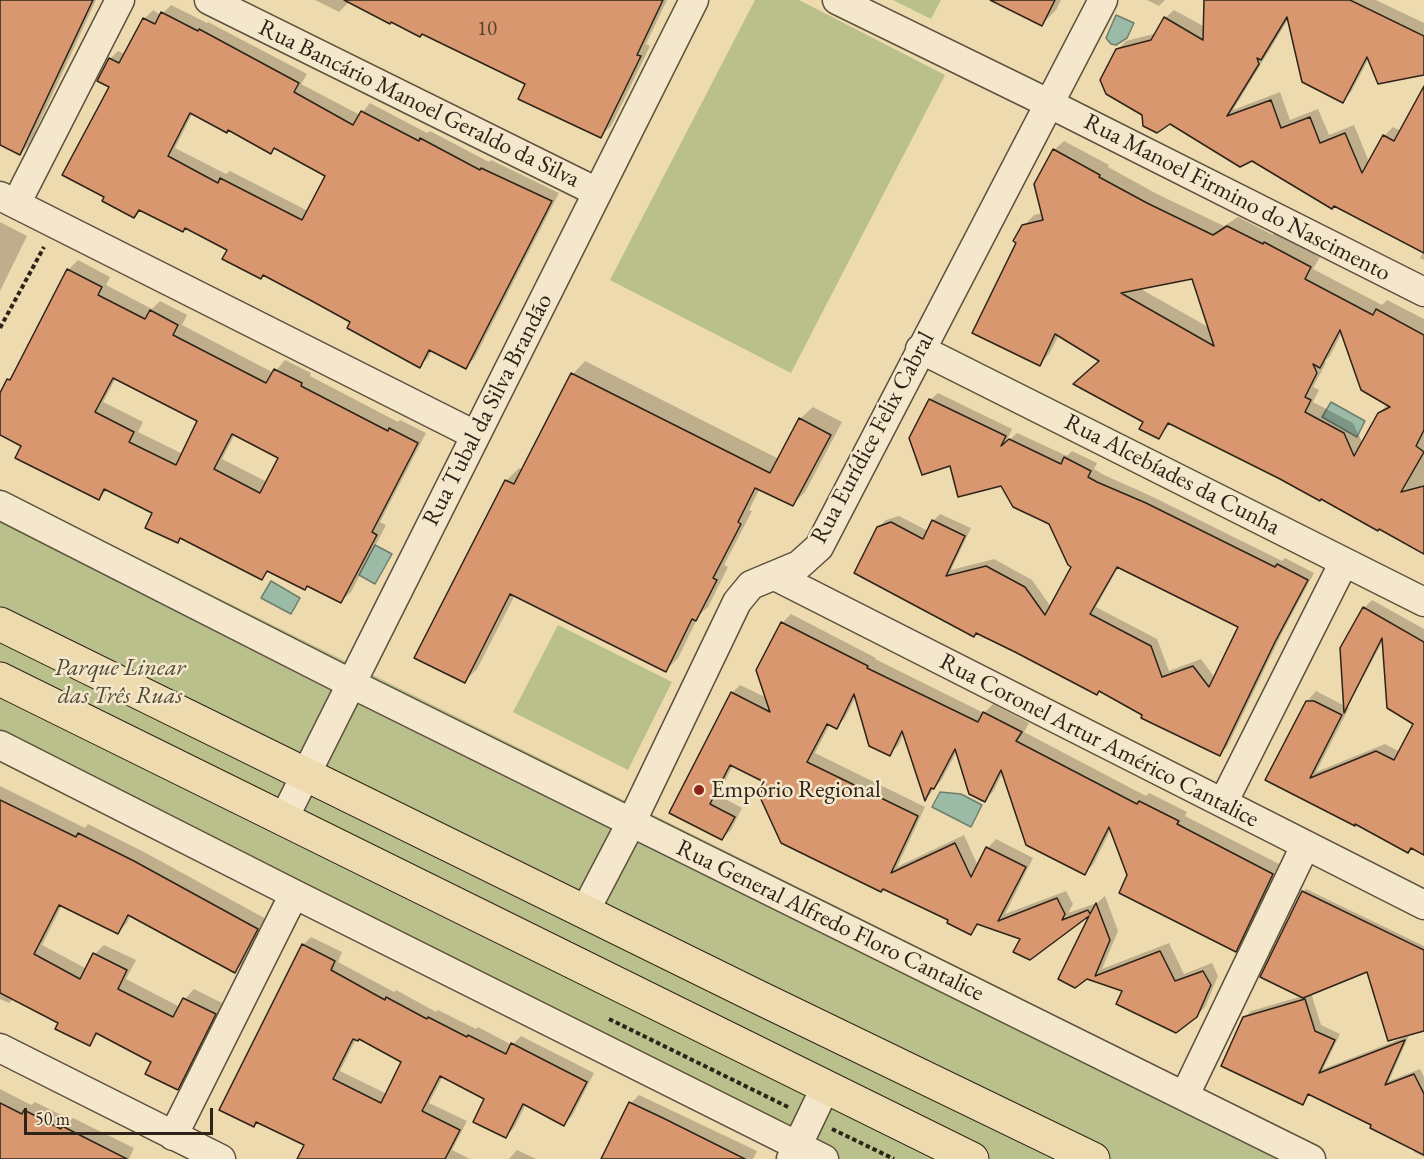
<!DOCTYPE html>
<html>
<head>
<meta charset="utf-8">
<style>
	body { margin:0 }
	#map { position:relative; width:1424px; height:1159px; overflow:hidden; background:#eedaaf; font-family:"EB Garamond",serif }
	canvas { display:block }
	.scale { position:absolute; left:24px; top:1108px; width:189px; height:27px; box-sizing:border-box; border:3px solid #2d2318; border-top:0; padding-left:8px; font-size:18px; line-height:21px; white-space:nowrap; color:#2d2318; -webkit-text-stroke:4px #f4e7cb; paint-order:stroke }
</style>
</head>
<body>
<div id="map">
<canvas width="1424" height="1159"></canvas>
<div class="scale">50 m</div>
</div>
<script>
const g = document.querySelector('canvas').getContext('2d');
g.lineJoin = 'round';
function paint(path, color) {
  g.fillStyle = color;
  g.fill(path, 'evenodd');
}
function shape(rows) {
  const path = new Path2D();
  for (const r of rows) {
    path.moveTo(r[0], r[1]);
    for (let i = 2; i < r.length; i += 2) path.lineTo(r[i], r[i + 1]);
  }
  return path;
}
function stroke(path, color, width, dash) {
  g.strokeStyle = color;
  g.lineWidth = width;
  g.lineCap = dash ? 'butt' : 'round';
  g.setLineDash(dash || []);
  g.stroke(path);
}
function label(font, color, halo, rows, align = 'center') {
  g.font = font + ' "EB Garamond",serif';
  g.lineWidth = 5;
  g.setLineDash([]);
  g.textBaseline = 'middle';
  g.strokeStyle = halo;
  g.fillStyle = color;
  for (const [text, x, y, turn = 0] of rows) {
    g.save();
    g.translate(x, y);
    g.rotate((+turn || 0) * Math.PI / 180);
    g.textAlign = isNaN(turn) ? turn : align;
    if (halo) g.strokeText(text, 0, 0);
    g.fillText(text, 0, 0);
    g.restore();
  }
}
const green = shape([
	[755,0,799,0,945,75,791,373,610,280],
	[893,0,941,0,931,19],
	[0,489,1203,1089,1328,1159,821,1159,0,755],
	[558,625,672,682,628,770,513,712]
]);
const water = shape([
	[1116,15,1134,23,1127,38,1116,45,1111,44,1106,38,1116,15],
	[1331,402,1365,421,1357,437,1322,417,1331,402],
	[375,545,392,554,375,584,359,575,375,545],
	[271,581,300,598,291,614,261,598,271,581],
	[940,792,961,794,982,805,971,827,932,807,940,792]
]);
const shadow = shape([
	[0,0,96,0,29,145,20,154,0,143],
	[315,0,667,0,646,44,650,46,611,126,600,136,527,83,423,32,350,1,339,12],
	[996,0,1061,0,1056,10,1041,25],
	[1147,0,1165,0,1159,6],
	[1205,0,1376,0,1424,23,1424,74,1369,58,1351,92,1343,101,1289,18,1233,110,1280,92,1290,120,1318,109,1329,135,1354,125,1369,162,1384,136,1393,127,1401,131,1424,89,1424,260,1420,258,1424,251,1252,159,1170,123,1144,114,1117,50,1126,41,1157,33,1165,18,1174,10,1205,27],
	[171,5,207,23,208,22,307,74,301,84,360,115,370,103,427,133,430,131,489,162,491,160,559,193,474,359,465,367,432,350,428,358,419,366,352,322,229,249,186,227,183,231,141,209,134,216,106,196,111,87,110,59,118,51,125,54,144,19,153,10,161,15],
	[193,112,229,129,271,152,275,147,327,175,308,211,230,171,226,174,175,148],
	[1064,141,1109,165,1108,167,1157,194,1224,226,1238,217,1273,235,1275,233,1320,257,1313,269,1382,305,1387,300,1424,319,1424,553,1322,497,1171,423,1159,437,1145,421,1101,360,1059,335,1049,354,1040,364,1018,242,1024,226,1034,215,1043,213,1054,150],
	[1193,277,1210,328,1139,288],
	[1342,332,1388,404,1379,413,1363,444,1353,423,1313,402,1319,390,1313,387,1326,363,1325,361,1330,356],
	[0,222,27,236,0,291],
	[78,260,110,277,106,285,152,309,160,301,187,315,182,325,274,373,285,360,311,373,310,376,398,422,400,420,426,433,380,522,386,525,351,592,341,601,308,585,269,571,262,578,182,537,177,542,154,512,108,489,98,499,23,445,0,433,0,396,8,380,15,373,68,270],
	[116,378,199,421,183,454,138,432,143,422,103,402],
	[235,434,280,457,267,482,222,459],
	[585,361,779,459,800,419,813,407,842,422,805,492,793,504,760,488,749,510,752,511,724,565,728,567,708,607,699,615,678,658,665,671,515,595,477,669,464,682,506,481,519,468,523,470,573,374],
	[938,393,1012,429,1005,444,1017,433,1067,456,1072,451,1097,463,1094,469,1104,475,1153,497,1282,561,1285,558,1314,573,1282,633,1227,747,1220,754,1100,690,878,528,886,520,899,516,928,531,933,521,940,514,971,528,951,570,994,559,1032,580,1051,607,1073,566,1050,523,1002,484,930,400],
	[1119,566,1240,626,1215,678,1201,659,1169,671,1157,639,1096,607],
	[1372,600,1424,629,1424,853,1267,780,1309,699,1316,691,1345,706,1364,608],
	[1384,639,1415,724,1400,752,1385,744,1316,772,1349,708,1347,707],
	[791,614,876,658,875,659,984,713,993,704,1029,723,1024,732,1146,796,1149,793,1187,812,1185,816,1281,865,1244,942,1235,950,1129,876,1111,829,1093,865,1084,873,1003,772,993,792,984,800,957,751,942,779,926,799,904,733,898,746,889,754,856,696,845,718,836,727,830,724,815,753,925,807,897,867,964,835,978,866,988,848,996,839,1033,858,1005,914,1066,891,1073,904,1068,913,1097,903,1105,896,1118,931,1102,969,1169,943,1184,974,1212,963,1218,976,1205,1007,1196,1016,1087,977,1093,911,1030,958,1022,938,979,924,971,933,768,783,733,765,718,795,742,808,731,830,722,839,671,812,732,693,740,685,767,698,782,623],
	[0,786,85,828,88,824,144,852,266,919,244,962,235,971,131,915,127,923,118,932,62,905,42,945,87,969,95,954,104,945,136,960,126,979,180,1007,185,999,194,989,224,1004,187,1079,177,1088,153,1061,99,1033,89,1044,60,1023,14,998,9,1003,0,999],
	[1306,889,1424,946,1424,1029,1410,1033,1389,1081,1420,1069,1424,1077,1424,1157,1414,1152,1415,1149,1373,1124,1310,1093,1302,1103,1244,1018,1251,1011,1303,996,1303,892],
	[1368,970,1408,1036,1323,1069,1340,1034,1321,1025,1311,993],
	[311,937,342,952,338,962,394,992,396,990,436,1012,438,1010,476,1029,478,1027,512,1045,521,1036,594,1073,572,1116,564,1124,526,1104,514,1128,506,1136,486,1099,443,1076,429,1103,467,1121,452,1150,470,1159,312,1159,306,1145,257,1121,253,1125,303,945],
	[359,1038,403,1061,387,1094,340,1071,356,1039],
	[0,1089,31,1105,35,1102,71,1120,73,1118,134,1148,129,1159,0,1159],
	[639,1095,757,1151,753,1159,603,1159,631,1103],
	[517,1150,536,1159,509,1159]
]);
const building = shape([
	[0,0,93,0,20,155,0,145,0,0],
	[344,0,663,0,637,55,641,56,601,138,518,99,525,84,422,34,420,37,391,22,390,24,344,0],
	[990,0,1055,0,1042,26,990,0],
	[1204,0,1350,0,1424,36,1424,75,1378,84,1367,57,1343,103,1302,82,1287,17,1261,60,1257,58,1259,64,1227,116,1271,100,1281,128,1310,117,1320,143,1345,133,1362,173,1383,135,1394,141,1424,86,1424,253,1334,206,1332,209,1252,161,1240,167,1170,124,1157,133,1143,126,1142,115,1106,94,1100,80,1116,49,1151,40,1164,17,1203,40,1204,0],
	[161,12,198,31,199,29,299,83,294,92,353,125,361,111,419,141,420,138,480,170,481,168,552,201,466,369,429,350,420,368,347,328,350,322,310,300,263,275,261,279,222,259,227,250,185,228,183,232,139,210,134,218,102,201,104,197,62,175,109,87,97,81,109,58,119,63,143,18,155,24,161,12],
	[190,113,227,133,228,130,271,154,274,148,325,176,302,220,220,178,218,183,168,156,190,113],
	[1053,149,1100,175,1099,177,1147,203,1213,235,1227,226,1263,244,1264,242,1311,267,1305,279,1373,315,1376,309,1424,335,1424,430,1416,446,1424,452,1401,492,1424,486,1424,554,1379,529,1378,531,1321,499,1320,501,1280,479,1168,423,1159,439,1139,429,1143,422,1073,384,1099,361,1055,334,1040,366,972,333,1016,243,1013,241,1022,225,1043,220,1034,184,1053,149],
	[1192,279,1214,346,1121,293,1192,279],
	[1340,330,1361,390,1390,407,1378,413,1354,456,1344,433,1305,412,1311,400,1305,397,1317,373,1313,364,1320,368,1340,330],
	[67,269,102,287,98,295,145,319,150,310,178,325,173,335,266,383,274,369,302,383,301,386,388,431,389,428,418,443,372,532,377,535,341,603,307,586,305,590,267,571,262,580,180,538,178,543,145,528,152,513,104,489,99,500,15,458,21,446,0,435,0,393,7,379,10,380,67,269],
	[113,378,197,421,176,465,129,442,134,432,95,412,113,378],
	[232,434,278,458,260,493,214,469,232,434],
	[571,373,770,473,799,418,831,435,793,506,755,488,738,522,741,524,713,578,717,580,696,621,692,619,666,672,510,594,465,683,414,658,505,480,514,484,571,373],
	[929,399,1006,436,1001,446,1009,439,1061,464,1064,457,1091,471,1088,477,1097,482,1146,503,1275,567,1277,564,1308,580,1275,642,1220,756,1141,718,1142,715,1099,691,1097,695,1015,652,976,633,974,637,854,573,877,527,891,522,923,539,932,520,965,536,946,576,986,566,1025,587,1045,615,1071,567,1068,565,1049,524,1013,507,1001,486,958,497,950,466,922,475,909,438,929,399],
	[1117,567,1238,627,1209,687,1193,666,1162,677,1151,646,1090,614,1117,567],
	[1363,607,1424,642,1424,855,1411,848,1408,853,1355,824,1355,826,1265,780,1306,701,1314,701,1342,715,1310,778,1376,751,1394,760,1413,724,1387,708,1382,638,1344,713,1340,648,1363,607],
	[781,622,868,666,867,668,978,722,983,712,1022,732,1016,741,1137,804,1139,801,1179,821,1177,824,1273,874,1236,952,1119,893,1127,875,1109,827,1085,875,1026,845,1001,770,985,802,969,794,955,749,934,789,931,788,925,801,902,731,890,756,869,746,854,694,837,729,827,724,807,762,918,816,891,873,955,843,971,877,986,847,1026,867,998,921,1057,898,1065,914,1062,920,1088,910,1090,914,1096,903,1110,940,1095,976,1160,951,1175,981,1203,971,1211,985,1197,1017,1176,1033,1116,1004,1122,991,1087,979,1075,988,1058,979,1089,916,1030,960,1013,952,1020,939,977,924,971,935,947,923,948,920,883,889,881,892,781,843,759,795,766,783,730,765,710,804,735,817,722,840,669,813,731,692,770,712,756,670,781,622],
	[0,800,76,837,78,833,134,861,258,929,235,973,128,915,118,934,59,905,34,954,80,979,93,953,127,970,118,989,173,1017,183,998,216,1014,178,1090,145,1074,151,1062,96,1033,90,1046,55,1029,58,1023,0,993,0,800],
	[1302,891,1424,950,1424,1031,1388,1041,1367,972,1303,998,1260,977,1302,891],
	[302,944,335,961,331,970,385,1000,386,997,427,1019,428,1017,467,1037,468,1035,506,1054,511,1043,587,1082,564,1126,523,1104,506,1138,473,1122,484,1099,440,1076,422,1111,460,1130,445,1159,297,1159,304,1145,256,1122,254,1127,219,1110,302,944],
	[353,1039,358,1041,359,1039,401,1062,381,1103,333,1079,353,1039],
	[1305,999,1315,1031,1335,1040,1319,1073,1405,1040,1385,1085,1414,1074,1424,1094,1424,1155,1370,1128,1371,1125,1308,1094,1303,1105,1221,1066,1243,1017,1305,999],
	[629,1102,663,1118,745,1159,601,1159,629,1102],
	[0,1103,22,1114,24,1110,61,1129,62,1126,127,1159,0,1159,0,1103]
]);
const path = shape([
	[0,328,44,247],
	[609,1019,788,1107],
	[832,1129,894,1159]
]);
const minor = shape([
	[209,0,597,192],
	[837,0,1050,104,1424,292],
	[0,196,475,435],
	[16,204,120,0],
	[920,349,1424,602],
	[0,505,350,683,1311,1159],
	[775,576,1424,905],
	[0,745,294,894,824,1159],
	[1223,803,1344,562],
	[283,820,694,0],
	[585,911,631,823,737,602,751,585,799,565,819,547,1103,0],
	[0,1048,221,1159],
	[1185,1095,1305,846],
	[173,1136,294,894],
	[791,1159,826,1086]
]);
const major = shape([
	[0,624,758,997,1093,1159],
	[0,679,972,1159]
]);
const markers = [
	[699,790,6,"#8f2418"]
];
const numberNames = [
	["10",487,29]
];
const streetNames = [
	["Rua Bancário Manoel Geraldo da Silva",419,104,26],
	["Rua Manoel Firmino do Nascimento",1237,198,27],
	["Rua Tubal da Silva Brandão",488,410,-63],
	["Rua Eurídice Felix Cabral",873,438,-62],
	["Rua Alcebíades da Cunha",1172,475,27],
	["Rua Coronel Artur Américo Cantalice",1099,741,27],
	["Rua General Alfredo Floro Cantalice",830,921,26]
];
const parkNames = [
	["Parque Linear",120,668],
	["das Três Ruas",120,696]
];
const poiNames = [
	["Empório Regional",711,790]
];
paint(green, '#b9c08b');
paint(water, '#9bbba6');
stroke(water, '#6f7e6d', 1.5);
paint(shadow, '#0003');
paint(building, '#d8976f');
stroke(building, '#2d2318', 1.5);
stroke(minor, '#5d513e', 31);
stroke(major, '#2d2318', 35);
stroke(path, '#2d2318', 4, [4.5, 3]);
stroke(minor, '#f4e7cb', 28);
stroke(major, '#eedaaf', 33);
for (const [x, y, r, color] of markers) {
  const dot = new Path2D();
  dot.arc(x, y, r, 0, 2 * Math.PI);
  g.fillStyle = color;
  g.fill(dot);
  stroke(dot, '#f4e7cb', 2);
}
label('21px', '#58402e', null, numberNames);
label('24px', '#2d2318', '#f4e7cb', streetNames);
label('italic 24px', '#504a35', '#f4e7cb', parkNames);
label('24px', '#2d2318', '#f4e7cb', poiNames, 'left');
</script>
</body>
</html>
